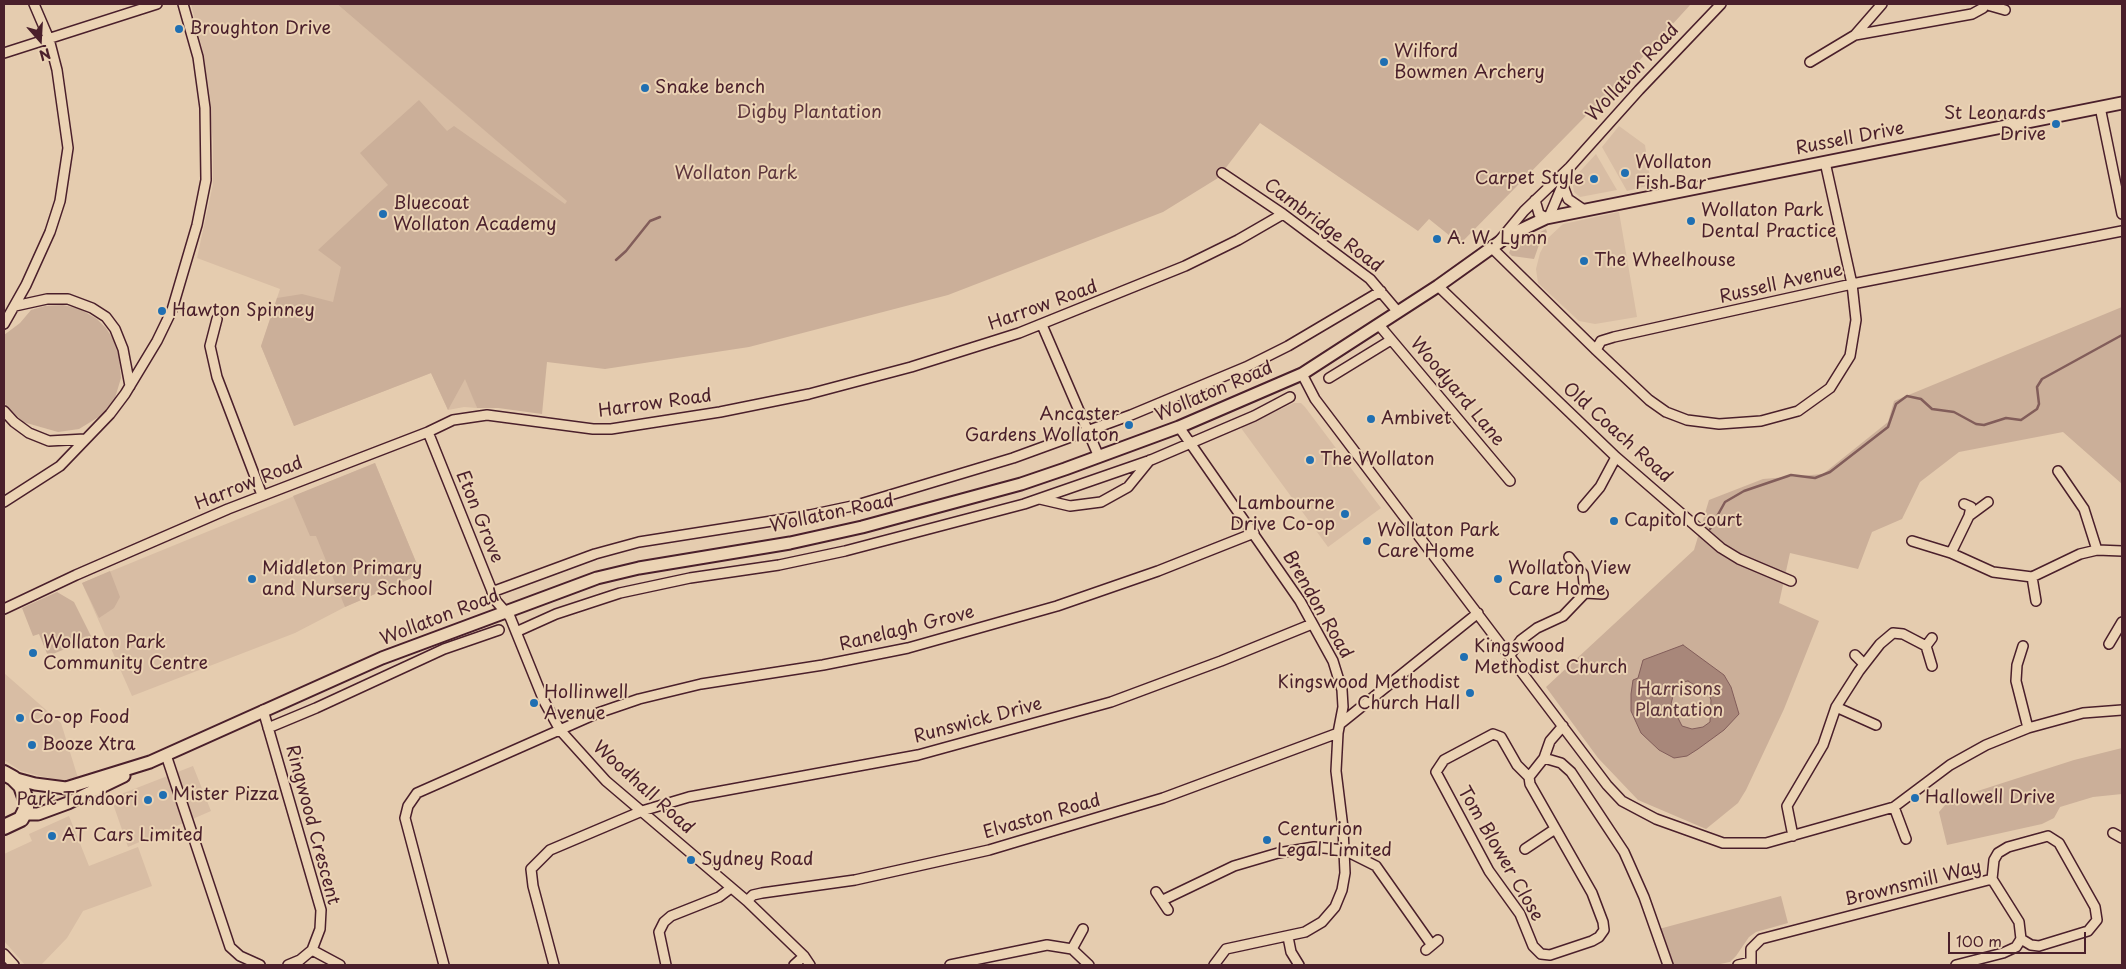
<!DOCTYPE html>
<html>
<head>
<meta charset="utf-8">
<style>
	body { margin:0 }
	#map { position:relative; width:2126px; height:969px; overflow:hidden; background:#e5ccaf; font-family:"Playpen Sans",sans-serif }
	canvas { display:block }
	.frame { position:absolute; inset:0; border:5px solid #4a1f2b; pointer-events:none }
	.north { position:absolute; left:15px; top:15px; width:50px; height:50px; -webkit-text-stroke:4px #ebd3b4; paint-order:stroke; rotate:161deg; font-size:14px; font-weight:700; line-height:20px; text-align:center; color:#4a1f2b }
	.north::after { content:''; display:block; margin:auto; width:18px; height:22px; background:#4a1f2b; clip-path:polygon(50% 0,100% 100%,50% 72%,0 100%) }
	.scale { position:absolute; left:1948px; top:932px; width:138px; height:22px; box-sizing:border-box; border:2px solid #4a1f2b; border-top:0; padding-left:6px; font-size:15px; line-height:18px; white-space:nowrap; color:#4a1f2b; -webkit-text-stroke:4px #ebd3b4; paint-order:stroke }
</style>
</head>
<body>
<div id="map">
<canvas width="2126" height="969"></canvas>
<div class="frame"></div>
<div class="north">N</div>
<div class="scale">100 m</div>
</div>
<script>
const g = document.querySelector('canvas').getContext('2d');
g.lineJoin = 'round';
function paint(path, color) {
  g.fillStyle = color;
  g.fill(path, 'evenodd');
}
function shape(rows) {
  const path = new Path2D();
  for (const r of rows) {
    path.moveTo(r[0], r[1]);
    for (let i = 2; i < r.length; i += 2) path.lineTo(r[i], r[i + 1]);
  }
  return path;
}
function stroke(path, color, width, dash) {
  g.strokeStyle = color;
  g.lineWidth = width;
  g.lineCap = dash ? 'butt' : 'round';
  g.setLineDash(dash || []);
  g.stroke(path);
}
function label(font, color, halo, rows, align = 'center') {
  g.font = font + ' "Playpen Sans",sans-serif';
  g.lineWidth = 4;
  g.setLineDash([]);
  g.textBaseline = 'middle';
  g.strokeStyle = halo;
  g.fillStyle = color;
  for (const [text, x, y, turn = 0] of rows) {
    g.save();
    g.translate(x, y);
    g.rotate((+turn || 0) * Math.PI / 180);
    g.textAlign = isNaN(turn) ? turn : align;
    if (halo) g.strokeText(text, 0, 0);
    g.fillText(text, 0, 0);
    g.restore();
  }
}
const built = shape([
	[191,4,337,4,568,200,466,378,477,408,464,407,448,410,431,373,294,426,261,346,280,289,197,258,213,184,213,141,204,56],
	[1619,126,1645,145,1651,185,1627,191,1602,147],
	[1596,154,1617,190,1580,197,1574,192,1572,180],
	[1619,212,1637,317,1595,324,1579,321,1538,283,1536,269,1540,253,1548,238,1563,224],
	[1294,403,1301,403,1305,407,1381,508,1328,547,1241,428],
	[375,463,421,574,345,607,295,633,132,696,82,583],
	[4,673,61,723,78,778,64,781,40,776,21,771,4,760],
	[193,766,211,811,128,847,111,798],
	[69,816,89,866,138,847,152,886,83,911,67,938,41,965,25,965,4,941,4,854,32,841,29,834]
]);
const green = shape([
	[337,4,1691,4,1628,73,1460,244,1429,219,1418,231,1260,123,1218,178,1163,212,948,295,749,347,605,369,547,362,542,414,498,408,477,408,465,379,448,410,431,373,294,426,261,346,277,298,302,294,333,302,341,267,318,250,388,185,360,153,419,100,447,131,454,126,565,204,567,201],
	[1546,229,1547,232,1540,242,1534,259,1512,256,1509,253,1511,248,1517,244],
	[63,305,80,309,97,319,106,328,113,339,119,357,121,378,115,398,102,415,79,429,58,432,23,422,4,403,4,335,20,323,31,310,45,306],
	[2122,307,2122,484,2063,432,1959,452,1920,482,1902,519,1872,532,1858,569,1790,553,1779,603,1819,621,1784,709,1746,790,1738,803,1706,829,1638,800,1598,758,1546,687,1694,550,1709,500,1763,479,1823,474,1888,422,1894,401],
	[375,463,421,574,345,607,316,536,310,536,293,496],
	[110,571,120,597,114,608,99,618,82,583],
	[57,592,74,602,92,638,48,656,39,634,33,636,22,608],
	[2122,748,2122,794,2093,797,2060,807,2054,818,2042,824,1947,845,1939,812,1945,805,1956,798,2074,760],
	[1781,896,1788,923,1756,932,1749,937,1736,956,1730,962,1715,965,1672,965,1659,929]
]);
const water = shape([
	[1683,645,1724,675,1731,687,1739,714,1724,730,1698,749,1687,756,1674,758,1659,750,1641,733,1631,711,1631,694,1633,680,1638,678,1643,660,1683,645],
	[1688,681,1709,694,1711,700,1710,722,1703,727,1692,729,1682,726,1671,704,1675,688,1680,683,1688,681]
]);
const stream = shape([
	[616,260,626,251,650,221,660,217],
	[1710,529,1725,502,1744,491,1791,475,1815,478,1830,472,1888,427,1896,404,1907,396,1921,399,1932,409,1954,412,1976,424,1984,425,2006,418,2021,420,2037,409,2039,404,2037,387,2042,379,2122,335]
]);
const minor = shape([
	[1882,4,1855,35,1972,14,1983,8,1984,4],
	[1984,4,2005,10],
	[4,53,157,4],
	[1810,62,1855,35],
	[2100,107,2122,214],
	[1222,173,1283,214,1370,279,1398,312],
	[1562,183,1568,199,1584,210],
	[1535,200,1539,214,1546,218],
	[1549,217,1568,172],
	[1500,240,1524,211,1570,167,1639,90,1721,4],
	[1492,248,1596,350,1649,400,1666,412,1687,420,1719,424,1761,421,1798,411,1830,388,1850,356,1856,320,1852,284,1825,162],
	[1438,286,1616,457,1721,548,1739,559,1791,581],
	[15,306,47,299,68,299,92,308,106,317,115,329,123,349,130,386],
	[217,319,210,346,217,377,262,495],
	[4,324,26,285,50,232,60,201,68,148,57,70,49,39,34,4],
	[1042,325,1099,457],
	[1379,325,1510,481],
	[1596,350,1601,341,1614,337,1852,284,2122,231],
	[1302,374,1315,399,1607,785,1622,801,1656,819,1723,843,1766,843,1894,807,1950,765,1986,745,2028,728,2083,713,2122,710],
	[1329,378,1391,340],
	[4,411,14,422,29,433,49,441,85,439],
	[1179,427,1300,601,1333,661,1342,690,1343,707,1338,733,1336,771,1343,828,1345,873,1342,890,1335,907,1322,922,1305,932,1226,949,1214,965],
	[428,432,496,601,510,617,544,701,560,730,606,781,747,901,804,956,810,965],
	[2058,471,2084,509,2097,550],
	[1040,499,1070,506,1101,502,1128,487,1150,460],
	[4,502,60,466,110,414,125,394,157,341,172,310,197,225,206,180,205,108,198,57,183,4],
	[1964,504,1971,507,1969,516],
	[1583,507,1600,487,1616,457],
	[1912,541,1951,553,1993,572,2032,577,2080,554,2097,550,2122,551],
	[1951,553,1969,516,1988,502],
	[2032,577,2036,601],
	[492,592,595,554,639,542,810,515,857,505,1013,458,1131,415,1246,367,1288,346,1381,291],
	[1585,593,1603,594],
	[4,609,76,575,228,509,428,432,453,420,487,415,593,429,611,429,720,412,809,394,911,367,1019,333,1185,266,1238,240,1283,214],
	[516,632,556,614,620,593,690,578,779,565,845,551,1024,504,1151,460,1254,416,1290,397],
	[2109,644,2122,622],
	[2023,646,2017,665,2016,681,2028,728],
	[1510,655,1521,640,1537,628,1563,616,1585,593,1583,574,1569,557],
	[1855,655,1864,664],
	[1932,666,1926,646,1932,638],
	[1836,707,1876,725],
	[263,710,321,910,320,929,312,950,300,960,288,965],
	[1340,724,1478,613],
	[1563,726,1550,741,1544,758,1561,763,1571,772,1624,852,1644,897,1668,965],
	[268,728,316,708,444,649,499,630],
	[166,755,230,947,240,956,260,965],
	[1529,777,1517,765,1501,737,1493,734,1444,760,1436,772,1489,871,1520,914,1533,946,1541,954,1550,955,1592,941,1599,937,1604,930,1603,922,1592,893,1530,784,1529,777,1544,758],
	[1894,807,1906,839],
	[2113,833,2122,838],
	[1793,836,1787,806,1823,745,1836,707,1859,671,1880,644,1893,633,1903,634,1926,646],
	[1525,849,1555,829],
	[1992,879,1994,860,1998,853,2008,847,2048,836,2059,843,2095,907,2097,920,2088,931,2039,946,2031,945,2021,939],
	[1156,892,1168,910],
	[1163,900,1234,866,1278,853,1314,847,1344,850,1376,866,1431,944],
	[747,901,753,895,762,893,855,880,989,850,1163,798,1338,733],
	[1288,937,1291,952,1299,965],
	[1072,949,1083,929],
	[312,950,340,965],
	[1426,950,1438,940],
	[4,954,14,965],
	[444,965,405,818,408,806,417,793,598,713,639,699,701,684,823,665,908,648,1057,606,1158,571,1254,533],
	[554,965,533,886,531,869,550,850,642,811,689,797,918,755,1111,702,1221,661,1312,624],
	[666,965,659,932,664,922,671,916,719,897,731,888],
	[794,965,804,956],
	[950,965,1047,945,1072,949,1089,965],
	[1738,965,1751,962],
	[1751,965,1751,949,1761,939,1992,879],
	[1956,965,2003,953,2016,947,2021,939,2019,922,1992,879]
]);
const major = shape([
	[13,778,35,784,66,788,150,762,382,658,597,578,639,568,790,543,862,527,1021,484,1065,469,1179,427,1302,374,1438,286,1508,236,1546,218,2122,103],
	[24,814,38,814,68,803,124,776]
]);
const highway = shape([
	[4,773,13,778,21,786,26,800,26,809,21,819,4,827]
]);
const markers = [
	[179,29,5,"#1f6fb2"],
	[1384,62,5,"#1f6fb2"],
	[645,88,5,"#1f6fb2"],
	[2056,124,5,"#1f6fb2"],
	[1625,173,5,"#1f6fb2"],
	[1594,179,5,"#1f6fb2"],
	[383,214,5,"#1f6fb2"],
	[1691,221,5,"#1f6fb2"],
	[1437,239,5,"#1f6fb2"],
	[1584,261,5,"#1f6fb2"],
	[162,311,5,"#1f6fb2"],
	[1371,419,5,"#1f6fb2"],
	[1129,425,5,"#1f6fb2"],
	[1310,460,5,"#1f6fb2"],
	[1345,514,5,"#1f6fb2"],
	[1614,521,5,"#1f6fb2"],
	[1367,541,5,"#1f6fb2"],
	[252,579,5,"#1f6fb2"],
	[1498,579,5,"#1f6fb2"],
	[33,653,5,"#1f6fb2"],
	[1464,657,5,"#1f6fb2"],
	[1470,693,5,"#1f6fb2"],
	[534,703,5,"#1f6fb2"],
	[20,718,5,"#1f6fb2"],
	[32,745,5,"#1f6fb2"],
	[163,795,5,"#1f6fb2"],
	[1915,798,5,"#1f6fb2"],
	[148,800,5,"#1f6fb2"],
	[52,836,5,"#1f6fb2"],
	[1267,840,5,"#1f6fb2"],
	[691,860,5,"#1f6fb2"]
];
const poiNames = [
	["Broughton Drive",189,29],
	["Wilford",1394,52],
	["Bowmen Archery",1394,73],
	["Snake bench",655,88],
	["St Leonards",2046,114,"right"],
	["Drive",2046,135,"right"],
	["Wollaton",1635,163],
	["Fish Bar",1635,184],
	["Carpet Style",1584,179,"right"],
	["Bluecoat",393,204],
	["Wollaton Academy",393,225],
	["Wollaton Park",1701,211],
	["Dental Practice",1701,232],
	["A. W. Lymn",1447,239],
	["The Wheelhouse",1594,261],
	["Hawton Spinney",172,311],
	["Ancaster",1119,415,"right"],
	["Gardens Wollaton",1119,436,"right"],
	["Ambivet",1381,419],
	["The Wollaton",1320,460],
	["Lambourne",1335,504,"right"],
	["Drive Co-op",1335,525,"right"],
	["Capitol Court",1624,521],
	["Wollaton Park",1377,531],
	["Care Home",1377,552],
	["Middleton Primary",262,569],
	["and Nursery School",262,590],
	["Wollaton View",1508,569],
	["Care Home",1508,590],
	["Wollaton Park",43,643],
	["Community Centre",43,664],
	["Kingswood",1474,647],
	["Methodist Church",1474,668],
	["Kingswood Methodist",1460,683,"right"],
	["Church Hall",1460,704,"right"],
	["Hollinwell",544,693],
	["Avenue",544,714],
	["Co-op Food",30,718],
	["Booze Xtra",42,745],
	["Mister Pizza",173,795],
	["Hallowell Drive",1925,798],
	["Park Tandoori",138,800,"right"],
	["Centurion",1277,830],
	["Legal Limited",1277,851],
	["AT Cars Limited",62,836],
	["Sydney Road",701,860]
];
const streetNames = [
	["Wollaton Road",1633,73,-47],
	["Russell Drive",1850,139,-11],
	["Cambridge Road",1323,226,37],
	["Russell Avenue",1781,284,-13],
	["Harrow Road",1043,306,-20],
	["Wollaton Road",1214,392,-23],
	["Woodyard Lane",1457,392,50],
	["Harrow Road",655,404,-8],
	["Old Coach Road",1617,433,42],
	["Harrow Road",249,484,-22],
	["Wollaton Road",832,514,-12],
	["Eton Grove",479,517,68],
	["Brendon Road",1317,605,60],
	["Wollaton Road",440,618,-21],
	["Ranelagh Grove",907,629,-14],
	["Runswick Drive",978,721,-15],
	["Woodhall Road",643,788,42],
	["Elvaston Road",1042,817,-16],
	["Ringwood Crescent",312,825,75],
	["Tom Blower Close",1500,854,60],
	["Brownsmill Way",1913,884,-14]
];
const parkNames = [
	["Digby Plantation",809,113],
	["Wollaton Park",736,174],
	["Harrisons",1679,690],
	["Plantation",1679,711]
];
paint(built, '#d8bda4');
paint(green, '#cbaf99');
paint(water, '#a8877a');
stroke(water, '#825d5a', 1);
stroke(stream, '#825d5a', 2.5);
stroke(minor, '#4a1f2b', 12);
stroke(major, '#4a1f2b', 15);
stroke(highway, '#4a1f2b', 18);
stroke(minor, '#ebd3b4', 9);
stroke(major, '#ebd3b4', 11);
stroke(highway, '#ebd3b4', 14);
for (const [x, y, r, color] of markers) {
  const dot = new Path2D();
  dot.arc(x, y, r, 0, 2 * Math.PI);
  g.fillStyle = color;
  g.fill(dot);
  stroke(dot, '#ebd3b4', 2);
}
label('18px', '#4a1f2b', '#ebd3b4', poiNames, 'left');
label('18px', '#4a1f2b', '#ebd3b4', streetNames);
label('18px', '#5d353c', '#ebd3b4', parkNames);
</script>
</body>
</html>
